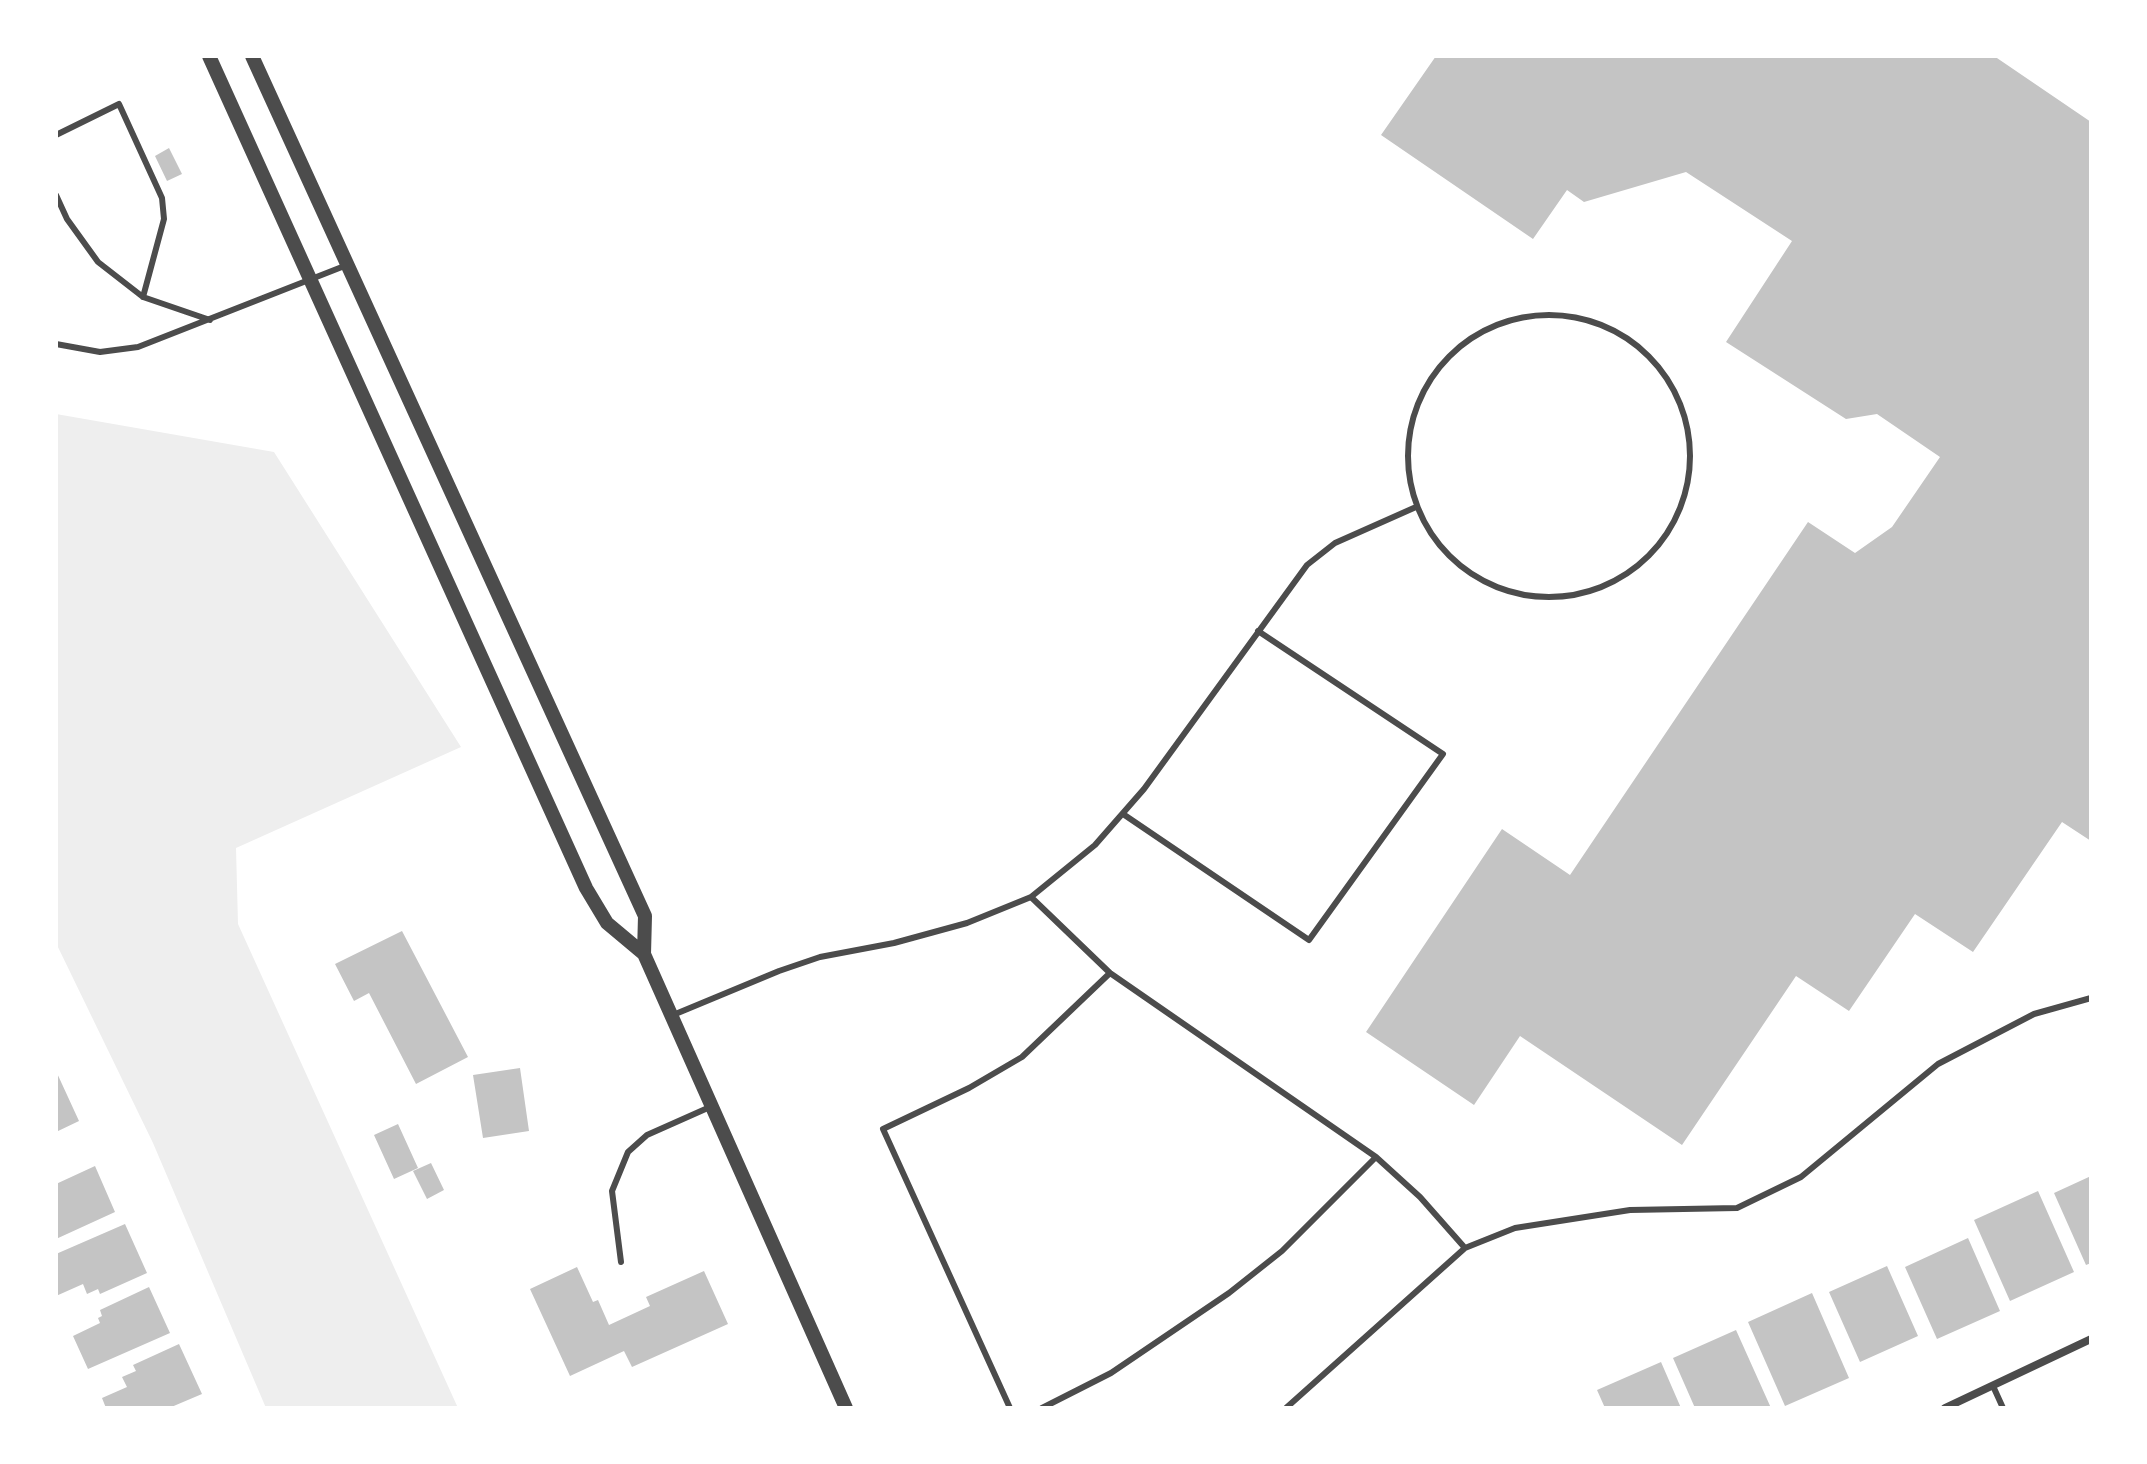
<!DOCTYPE html>
<html>
<head>
<meta charset="utf-8">
<style>
	body { margin:0 }
	#map { position:relative; width:2147px; height:1464px; overflow:hidden; background:#fff; font-family:Montserrat,sans-serif }
	canvas { display:block }
	.frame { position:absolute; inset:0; border:58px solid #fff; pointer-events:none }
</style>
</head>
<body>
<div id="map">
<canvas width="2147" height="1464"></canvas>
<div class="frame"></div>
</div>
<script>
const g = document.querySelector('canvas').getContext('2d');
g.lineJoin = 'round';
function paint(path, color) {
  g.fillStyle = color;
  g.fill(path, 'evenodd');
}
function shape(rows) {
  const path = new Path2D();
  for (const r of rows) {
    if (r.length === 3) {
      path.moveTo(r[0] + r[2], r[1]);
      path.arc(r[0], r[1], r[2], 0, 2 * Math.PI);
      continue;
    }
    path.moveTo(r[0], r[1]);
    for (let i = 2; i < r.length; i += 2) path.lineTo(r[i], r[i + 1]);
  }
  return path;
}
function stroke(path, color, width, dash) {
  g.strokeStyle = color;
  g.lineWidth = width;
  g.lineCap = dash ? 'butt' : 'round';
  g.setLineDash(dash || []);
  g.stroke(path);
}
const green = shape([
	[56,414,274,452,461,747,236,848,238,924,458,1408,266,1408,153,1143,56,943]
]);
const building = shape([
	[1436,56,1994,56,2091,122,2091,841,2062,822,1973,952,1915,914,1849,1011,1796,976,1682,1145,1520,1036,1474,1105,1366,1032,1502,829,1570,875,1808,522,1855,553,1892,527,1940,457,1877,414,1846,419,1726,342,1792,241,1686,172,1584,202,1567,190,1533,239,1381,135],
	[169,148,182,174,167,181,155,156],
	[402,931,468,1057,416,1084,369,993,354,1001,335,964],
	[520,1068,529,1131,483,1138,473,1075],
	[56,1071,79,1121,56,1132],
	[398,1124,418,1168,394,1179,374,1135],
	[431,1163,444,1190,427,1199,413,1171],
	[95,1166,115,1212,56,1239,56,1184],
	[2091,1176,2091,1263,2086,1265,2054,1193],
	[2038,1191,2074,1272,2010,1301,1974,1220],
	[125,1224,147,1273,100,1294,98,1289,87,1294,83,1284,56,1296,56,1254],
	[1968,1238,2000,1311,1937,1339,1905,1267],
	[1887,1266,1918,1336,1860,1362,1829,1292],
	[577,1267,593,1302,598,1300,609,1325,650,1306,646,1297,704,1271,728,1324,632,1367,624,1351,570,1376,530,1289],
	[149,1287,170,1333,88,1369,73,1336,100,1323,98,1318,102,1316,100,1310],
	[1812,1293,1849,1378,1785,1406,1748,1322],
	[1736,1330,1771,1408,1695,1408,1673,1358],
	[179,1344,202,1394,169,1408,106,1408,102,1398,127,1387,122,1377,136,1371,133,1365],
	[1661,1362,1681,1408,1605,1408,1597,1390]
]);
const service = shape([
	[56,135,119,104,162,198,164,219,143,297],
	[56,195,67,219,98,262,143,297,210,320],
	[1549,456,141],
	[56,344,100,352,138,347,347,265],
	[1123,814,1309,940,1443,754,1258,631],
	[1031,897,1110,973,1376,1157,1420,1197,1465,1248],
	[673,1015,779,971,820,957,894,943,967,923,1031,897,1095,845,1144,789,1307,565,1335,543,1416,507],
	[621,1262,612,1191,628,1152,647,1135,710,1107],
	[1993,1386,2003,1408],
	[1010,1408,883,1129,969,1088,1022,1057,1110,973],
	[1042,1408,1111,1373,1229,1293,1282,1251,1376,1157],
	[1286,1408,1465,1248,1515,1228,1630,1210,1737,1208,1801,1177,1938,1064,2034,1014,2091,998]
]);
const minor = shape([
	[1945,1408,2091,1339]
]);
const tertiary = shape([
	[209,56,586,888,607,923,644,954,846,1408],
	[252,56,645,916,644,954]
]);
paint(green, '#eee');
paint(building, '#c4c4c4');
stroke(service, '#4c4c4c', 6);
stroke(minor, '#4c4c4c', 8);
stroke(tertiary, '#4c4c4c', 14);
</script>
</body>
</html>
